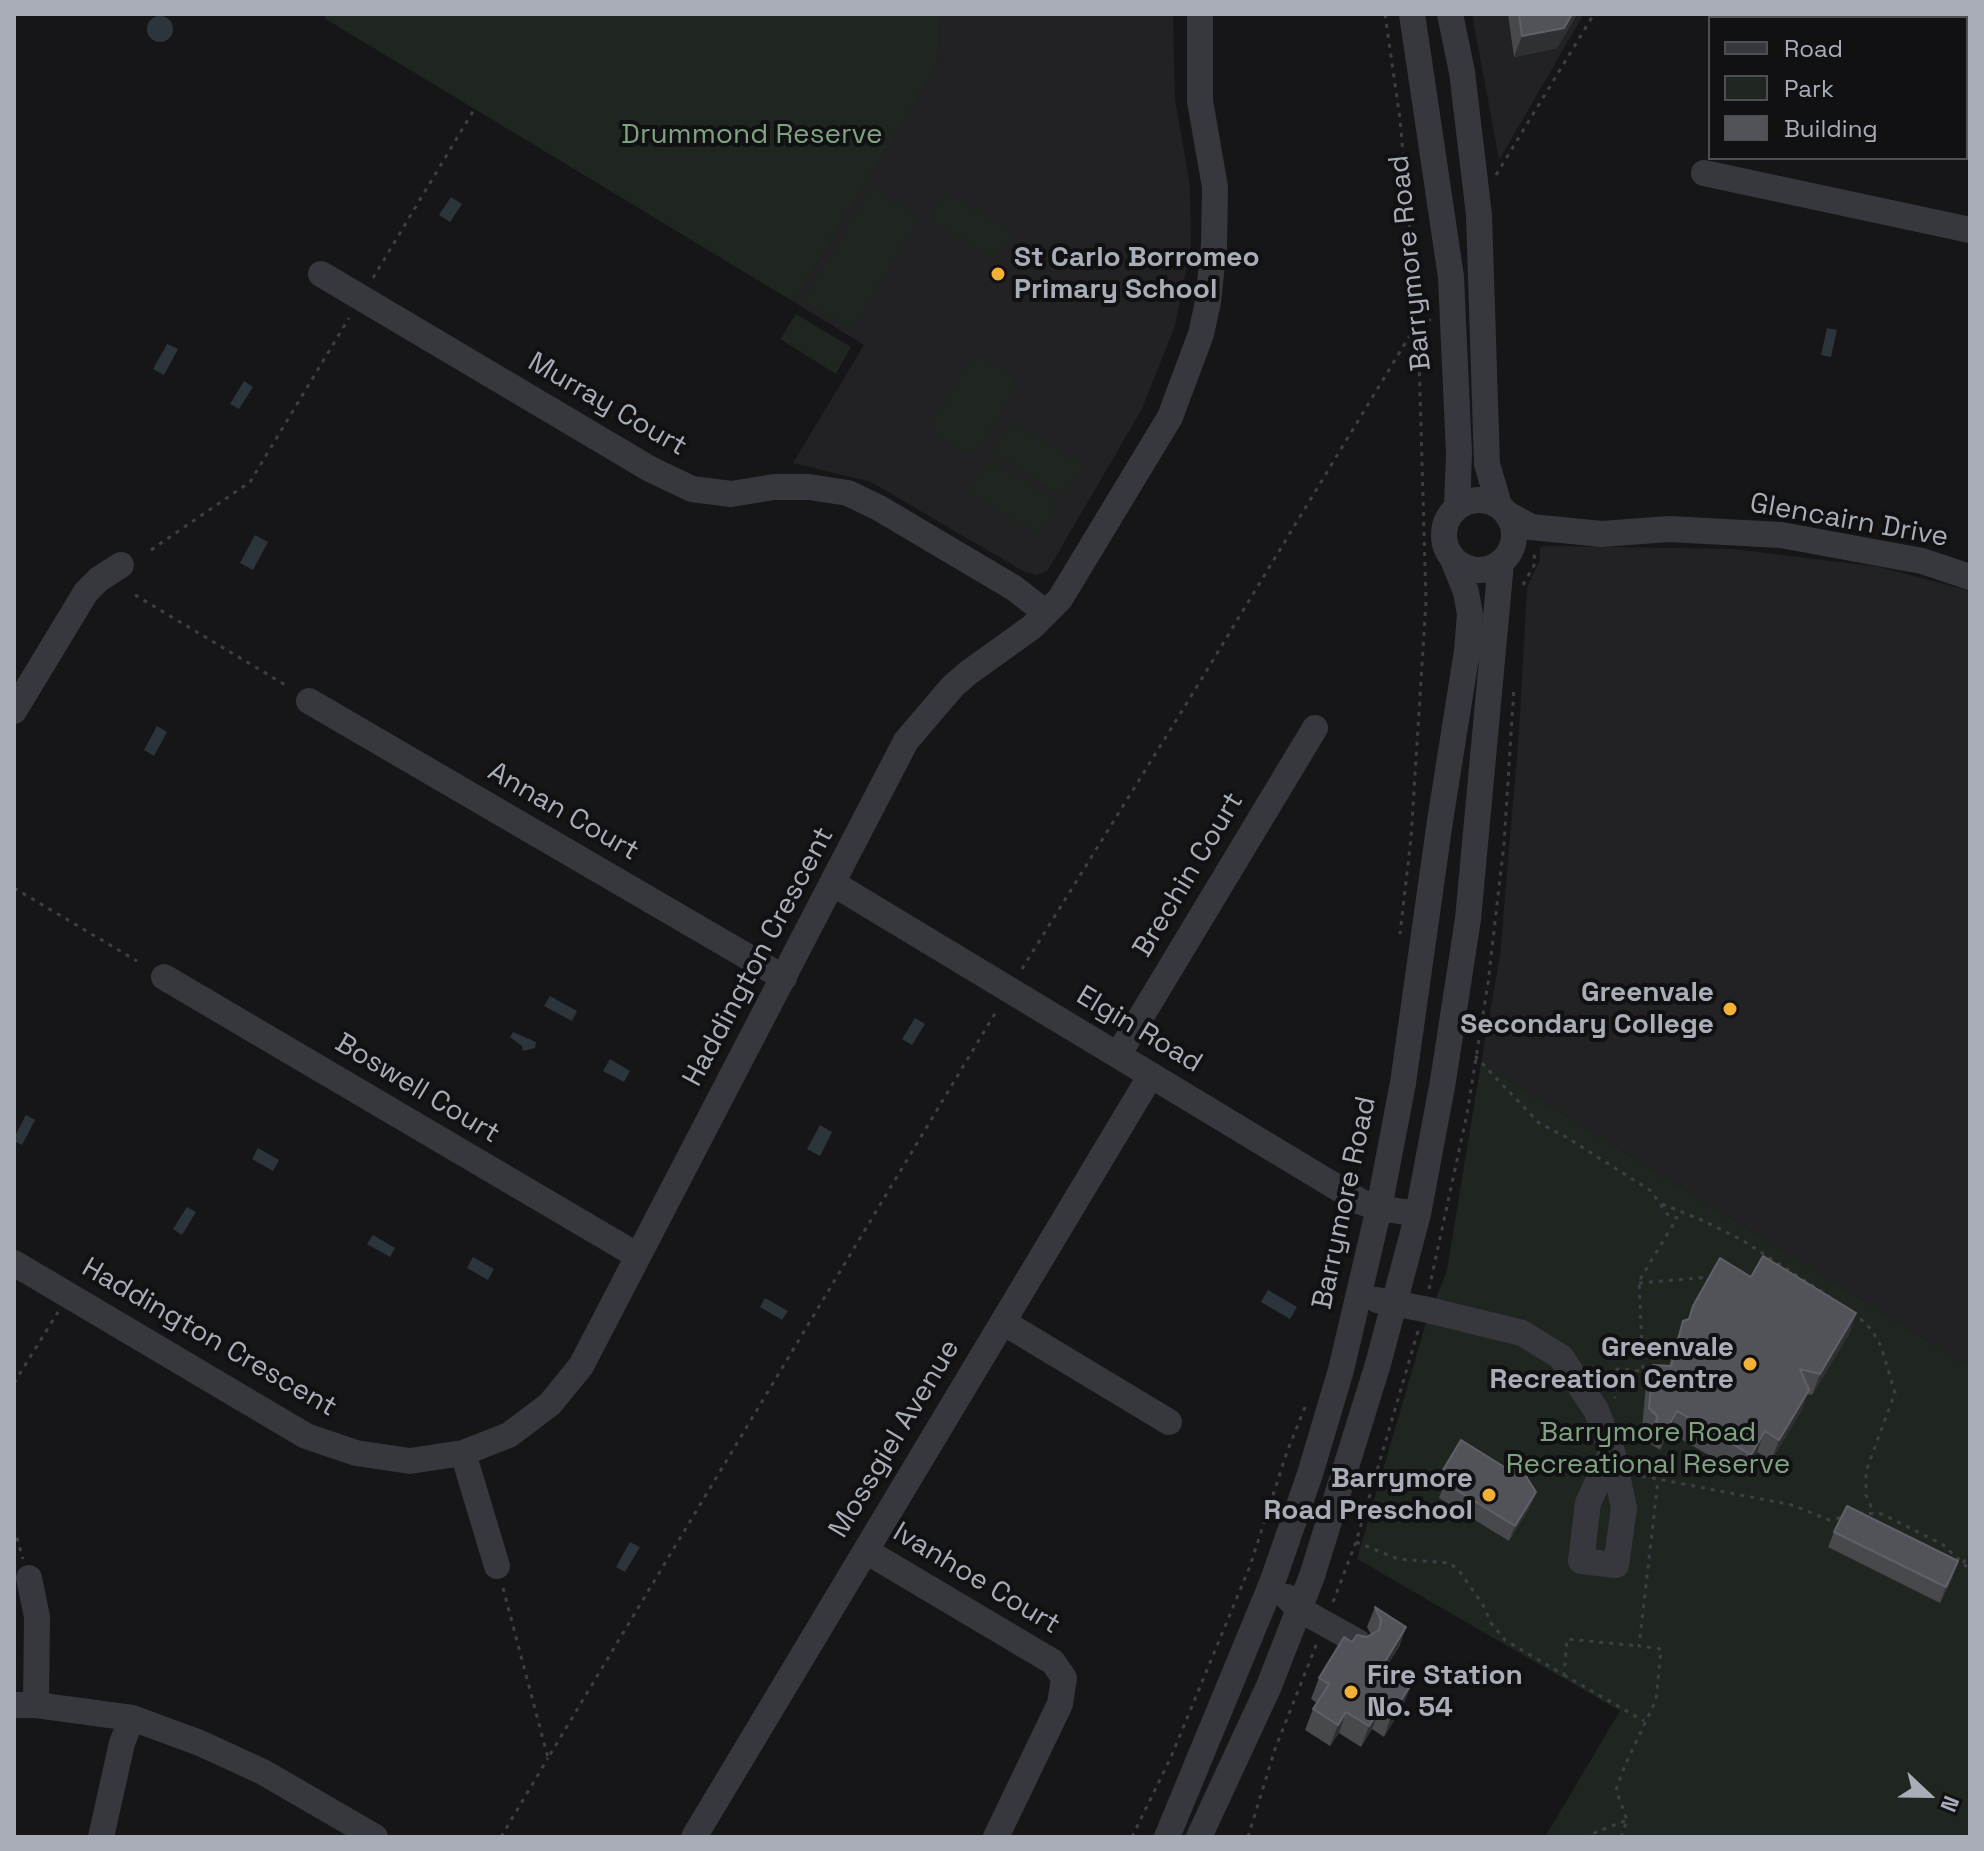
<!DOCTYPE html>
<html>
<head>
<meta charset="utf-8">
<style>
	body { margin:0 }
	#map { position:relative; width:1984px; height:1851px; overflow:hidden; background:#161618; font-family:"Space Grotesk",sans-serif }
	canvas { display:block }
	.frame { position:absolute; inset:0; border:16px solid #a8adb8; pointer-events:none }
	.legend { position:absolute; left:1708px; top:16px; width:260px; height:144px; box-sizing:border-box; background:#111113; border:2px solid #4d4f55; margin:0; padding:10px 14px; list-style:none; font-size:24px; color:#a8adb8 }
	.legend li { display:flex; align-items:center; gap:16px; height:40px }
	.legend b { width:40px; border:2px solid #4d4f55 }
	.north { position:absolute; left:1888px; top:1755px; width:80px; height:80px; -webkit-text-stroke:6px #111113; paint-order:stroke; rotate:112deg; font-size:22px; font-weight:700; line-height:32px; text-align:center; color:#a8adb8 }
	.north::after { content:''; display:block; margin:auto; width:28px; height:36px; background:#a8adb8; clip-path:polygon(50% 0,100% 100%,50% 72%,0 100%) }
</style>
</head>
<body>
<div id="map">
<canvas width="1984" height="1851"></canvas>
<div class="frame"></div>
<ul class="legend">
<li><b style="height:10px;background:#37383d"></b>Road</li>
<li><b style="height:22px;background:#1e261f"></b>Park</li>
<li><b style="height:22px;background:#525359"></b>Building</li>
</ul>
<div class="north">N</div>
</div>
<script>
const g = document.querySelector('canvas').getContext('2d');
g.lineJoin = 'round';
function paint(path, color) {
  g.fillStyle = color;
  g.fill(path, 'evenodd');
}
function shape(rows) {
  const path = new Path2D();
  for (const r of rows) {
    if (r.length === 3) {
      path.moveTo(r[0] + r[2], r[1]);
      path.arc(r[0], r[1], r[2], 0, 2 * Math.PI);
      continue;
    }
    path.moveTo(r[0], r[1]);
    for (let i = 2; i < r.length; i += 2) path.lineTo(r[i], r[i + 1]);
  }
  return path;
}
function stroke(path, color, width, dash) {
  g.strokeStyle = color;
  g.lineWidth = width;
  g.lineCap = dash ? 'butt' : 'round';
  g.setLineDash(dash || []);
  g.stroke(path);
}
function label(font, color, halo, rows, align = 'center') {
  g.font = font + ' "Space Grotesk",sans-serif';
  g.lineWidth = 8;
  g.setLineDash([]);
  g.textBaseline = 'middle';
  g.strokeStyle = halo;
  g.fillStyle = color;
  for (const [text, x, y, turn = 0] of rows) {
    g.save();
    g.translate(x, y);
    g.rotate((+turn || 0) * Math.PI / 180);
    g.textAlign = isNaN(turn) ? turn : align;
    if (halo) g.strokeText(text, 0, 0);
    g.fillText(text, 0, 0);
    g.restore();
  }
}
const built = shape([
	[941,14,1173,14,1175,99,1190,186,1191,246,1175,326,1142,409,1048,570,1037,575,1023,571,871,482,793,463,864,345,794,302,937,66],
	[1472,14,1584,14,1499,160,1493,127],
	[1549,546,1734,549,1880,567,1970,591,1970,1367,1481,1063,1500,956,1519,732,1527,587,1540,560,1540,547]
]);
const green = shape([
	[326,14,941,14,937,66,794,302,324,18],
	[871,187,920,217,852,331,803,301],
	[946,192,1013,232,995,260,928,219],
	[796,314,851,347,836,374,780,339],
	[980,358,1010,373,1015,386,983,446,970,454,937,437,933,422,966,365],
	[1011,421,1084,464,1064,497,992,453],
	[988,459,1060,502,1040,535,968,492],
	[1481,1063,1970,1367,1970,1837,1545,1837,1620,1711,1357,1559,1425,1326,1447,1270]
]);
const water = shape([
	[160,29,13],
	[451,197,462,204,450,222,439,215],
	[1827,328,1837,330,1831,357,1821,355],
	[167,344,178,349,164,375,153,369],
	[244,381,253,387,239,409,230,404],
	[255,535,268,542,253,570,240,563],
	[157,726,167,732,154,756,144,750],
	[550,996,577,1011,572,1021,544,1006],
	[915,1018,925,1024,912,1045,902,1039],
	[513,1032,536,1042,535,1048,523,1051,522,1046,510,1037],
	[610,1059,630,1071,624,1082,603,1071],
	[26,1115,35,1120,22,1145,14,1141,14,1138],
	[820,1125,832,1132,820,1156,807,1149],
	[258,1148,279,1160,273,1171,252,1159],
	[187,1207,196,1212,182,1235,173,1229],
	[373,1235,395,1248,390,1257,367,1244],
	[473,1257,494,1269,488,1280,467,1268],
	[1268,1290,1297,1307,1290,1319,1261,1302],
	[765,1298,788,1311,782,1320,760,1307],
	[630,1542,640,1547,625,1572,616,1567]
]);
const path = shape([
	[1385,14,1400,119,1418,322,1426,602,1411,838,1400,934],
	[1496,175,1594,14],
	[373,278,475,108],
	[151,550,250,482,349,318],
	[1523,585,1536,562,1532,549],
	[135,595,287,686],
	[14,888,137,961],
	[1022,969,1190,698,1418,322,1431,320],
	[1475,1056,1539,1123,1566,1137,1651,1191,1667,1214,1677,1218,1639,1281,1643,1371,1617,1369,1615,1398],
	[1662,1204,1704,1221,1742,1240,1830,1297],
	[1639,1283,1711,1277],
	[1429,1289,1467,1114,1488,983,1504,844,1514,687],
	[1853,1312,1871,1329,1881,1346,1895,1393,1866,1471,1866,1495,1874,1513],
	[14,1383,58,1312],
	[1642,1476,1792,1505,1829,1520,1844,1517],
	[1859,1513,1882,1514,1942,1544,1967,1567,1970,1574],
	[14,1528,23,1559],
	[1356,1542,1398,1559,1450,1563,1460,1572,1483,1605,1491,1623,1505,1640,1564,1675,1567,1639,1639,1646],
	[1963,1563,1970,1553],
	[503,1588,548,1758,997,1010],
	[1333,1602,1356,1542,1418,1331],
	[1564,1675,1644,1721],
	[501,1837,548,1758],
	[1132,1837,1171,1757,1250,1566,1287,1452,1305,1407],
	[1248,1837,1275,1749,1317,1643],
	[1584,1837,1627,1820],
	[1621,1837,1627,1820,1616,1790,1625,1765,1656,1700,1661,1649,1639,1646,1658,1480]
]);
const minor = shape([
	[1412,14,1451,277,1459,454,1457,507],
	[1450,14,1462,72,1479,215,1487,464,1499,505],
	[1704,173,1970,230],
	[321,274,650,469,692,489,731,494,774,487,809,487,848,493,879,508,1014,588,1046,613],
	[1479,535,35],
	[1509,515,1531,527,1602,534,1669,529,1781,535,1922,561,1970,577],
	[309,701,784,978],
	[14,711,86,592,99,579,121,565],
	[834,884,1361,1202,1379,1208,1418,1214],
	[164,977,638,1256],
	[1118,1055,1315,728],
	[14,1263,306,1436,356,1453,410,1461,463,1453,509,1435,550,1404,581,1366,906,741,953,686,968,673,1032,627,1060,599,1170,417,1201,334,1208,302,1214,245,1215,187,1200,101,1200,14],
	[1377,1300,1424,1309,1522,1333,1561,1357,1596,1410,1612,1451,1624,1508,1616,1565,1581,1561,1588,1503,1612,1451],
	[1003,1322,1169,1422],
	[463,1453,497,1566],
	[866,1551,1053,1662,1064,1678,1060,1704,996,1837],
	[29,1578,37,1617,36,1705],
	[1287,1597,1299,1609,1358,1642],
	[14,1705,36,1705,132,1718,200,1743,263,1772,375,1837],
	[101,1837,122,1743,132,1718],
	[694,1837,1151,1075],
	[1167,1837,1272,1583,1310,1474,1341,1370,1379,1208,1403,1083,1440,821,1467,651,1470,614,1466,592,1452,557],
	[1199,1837,1269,1686,1312,1576,1378,1364,1418,1214,1443,1081,1468,919,1501,563]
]);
const wall = shape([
	[1508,14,1577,14,1557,48,1514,57],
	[1751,1277,1856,1313,1849,1334,1812,1395,1807,1394,1801,1411,1771,1461,1757,1452,1743,1475,1669,1432,1660,1450,1649,1443,1649,1437,1642,1428,1646,1385,1653,1365,1669,1366,1676,1342,1683,1321,1688,1320,1693,1306],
	[1506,1468,1527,1478,1530,1507,1509,1541,1439,1498,1442,1490,1437,1486,1443,1470],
	[1834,1532,1953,1577,1940,1603,1828,1547],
	[1375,1607,1406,1627,1399,1647,1386,1667,1404,1704,1384,1737,1372,1729,1361,1747,1339,1733,1330,1746,1305,1730,1313,1709,1317,1703,1311,1699,1319,1678,1352,1642,1371,1635,1367,1627]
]);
const shadedWall = shape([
	[1572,14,1577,14,1557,48,1514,57,1522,36],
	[1856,1313,1849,1334,1812,1395,1820,1374],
	[1809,1390,1801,1411,1771,1461,1779,1440],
	[1677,1411,1669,1432,1660,1450,1667,1429],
	[1765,1431,1757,1452,1743,1475,1751,1455],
	[1536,1492,1530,1507,1509,1541,1515,1526],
	[1958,1561,1953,1577,1940,1603,1946,1587],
	[1406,1627,1399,1647,1375,1685,1383,1665],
	[1412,1683,1404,1704,1384,1737,1391,1716],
	[1380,1709,1372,1729,1361,1747,1369,1726],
	[1346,1712,1339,1733,1330,1746,1338,1725]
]);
const building = shape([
	[1519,14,1572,14,1564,28,1522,36,1519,14],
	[1763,1256,1856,1313,1820,1374,1800,1369,1809,1390,1779,1440,1765,1431,1751,1455,1677,1411,1667,1429,1656,1422,1657,1416,1649,1408,1653,1365,1671,1366,1683,1321,1689,1319,1693,1306,1720,1258,1751,1277,1763,1256],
	[1461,1440,1506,1468,1513,1456,1524,1464,1527,1478,1536,1492,1515,1526,1445,1483,1450,1476,1443,1470,1461,1440],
	[1847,1506,1958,1561,1946,1587,1834,1532,1847,1506],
	[1375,1607,1406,1627,1383,1665,1412,1683,1391,1716,1380,1709,1369,1726,1346,1712,1338,1725,1313,1709,1329,1684,1319,1678,1344,1637,1352,1642,1357,1635,1367,1637,1379,1630,1381,1620,1375,1607]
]);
const markers = [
	[998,274,8,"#f2b134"],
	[1730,1009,8,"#f2b134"],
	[1750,1364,8,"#f2b134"],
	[1489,1495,8,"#f2b134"],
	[1351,1692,8,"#f2b134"]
];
const parkNames = [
	["Drummond Reserve",752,135],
	["Barrymore Road",1648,1433],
	["Recreational Reserve",1648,1465]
];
const poiNames = [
	["St Carlo Borromeo",1014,258,"left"],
	["Primary School",1014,290,"left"],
	["Greenvale",1714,993],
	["Secondary College",1714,1025],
	["Greenvale",1734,1348],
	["Recreation Centre",1734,1380],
	["Barrymore",1473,1479],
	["Road Preschool",1473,1511],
	["Fire Station",1367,1676,"left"],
	["No. 54",1367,1708,"left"]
];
const streetNames = [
	["Barrymore Road",1411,263,-96],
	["Murray Court",607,405,30],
	["Glencairn Drive",1849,521,10],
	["Annan Court",563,812,30],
	["Brechin Court",1189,875,-59],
	["Haddington Crescent",759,957,-62],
	["Elgin Road",1139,1030,31],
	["Boswell Court",417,1089,31],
	["Barrymore Road",1345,1203,-78],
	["Haddington Crescent",209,1338,30],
	["Mossgiel Avenue",895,1439,-59],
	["Ivanhoe Court",976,1579,31]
];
paint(built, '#222225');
paint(green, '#1e261f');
paint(water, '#2c353c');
stroke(path, '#3d3f44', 3, [4, 6]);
stroke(minor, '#37383d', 26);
paint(wall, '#47494d');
paint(shadedWall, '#2f3033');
paint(building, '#525359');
stroke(building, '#5f6168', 2);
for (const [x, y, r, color] of markers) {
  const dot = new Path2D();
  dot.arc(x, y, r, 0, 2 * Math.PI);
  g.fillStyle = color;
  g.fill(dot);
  stroke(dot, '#111113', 3);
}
label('28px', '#7fa381', '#111113', parkNames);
label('bold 28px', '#a8adb8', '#111113', poiNames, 'right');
label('28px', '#a8adb8', '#111113', streetNames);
</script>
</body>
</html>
